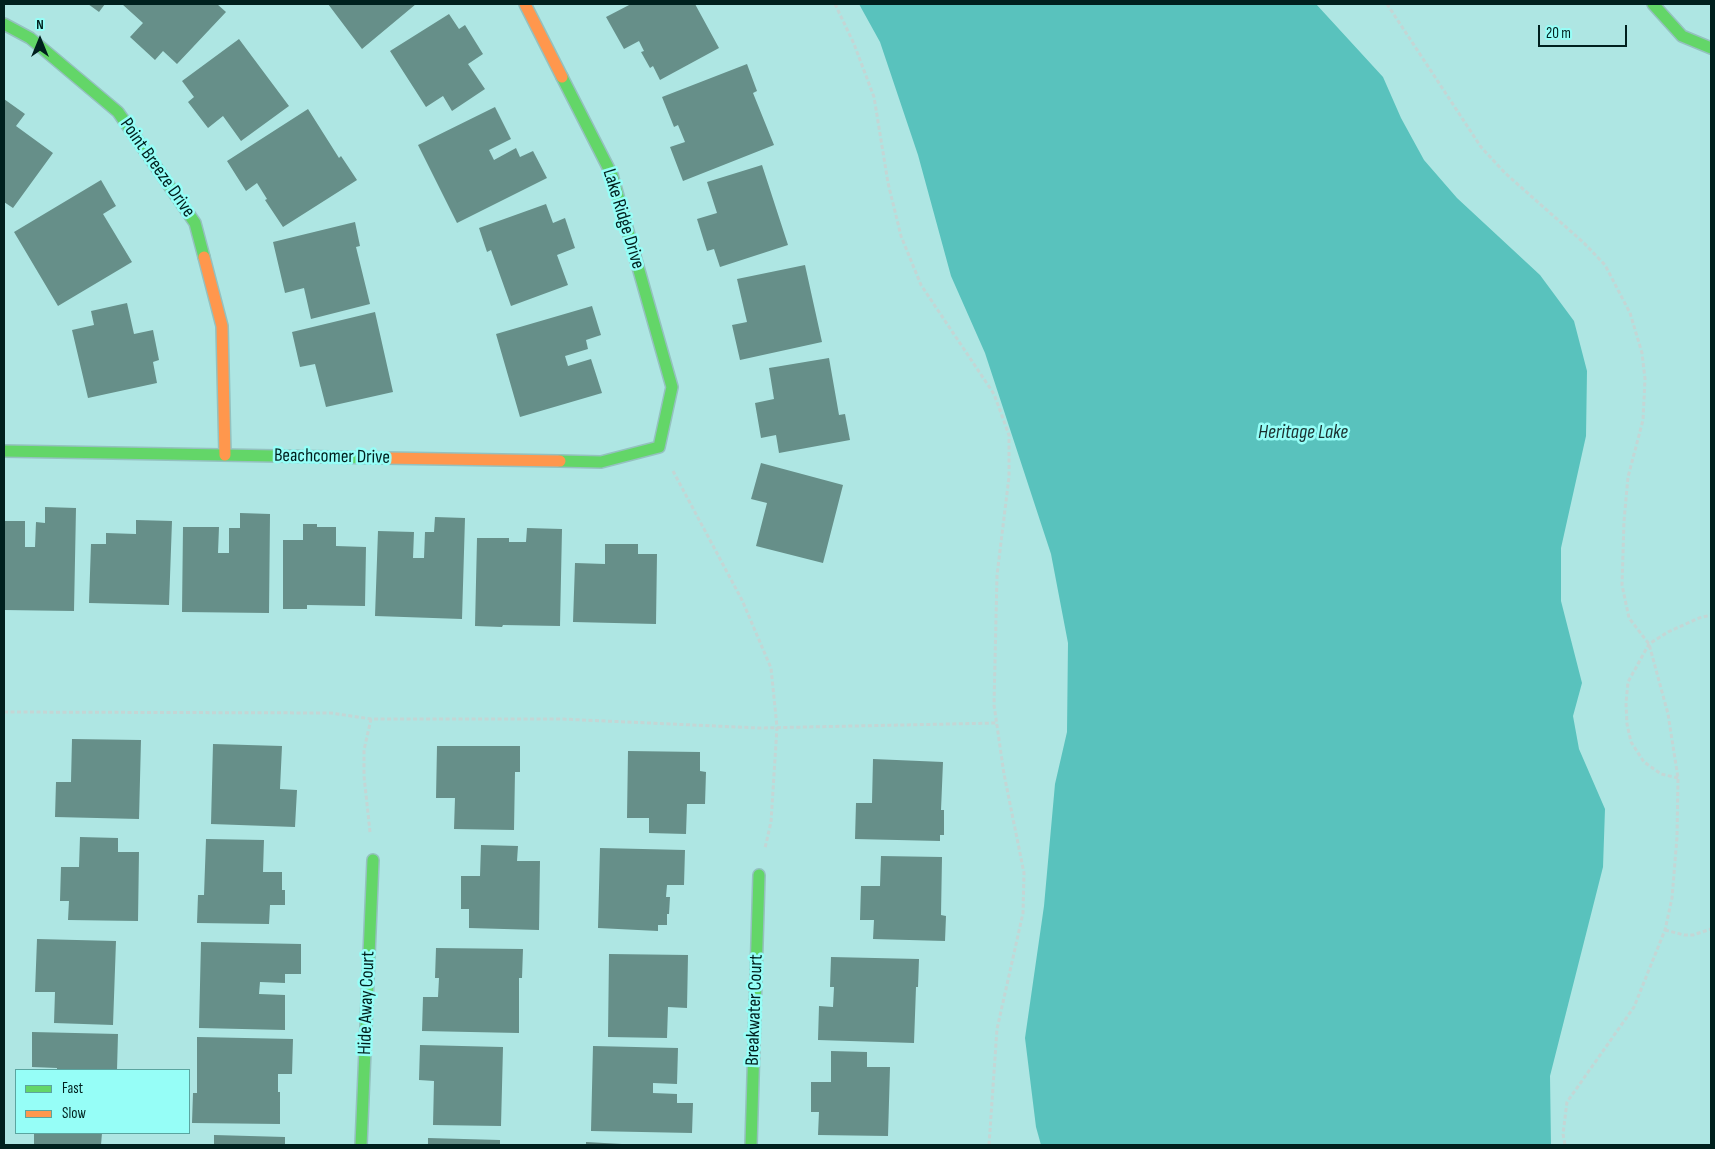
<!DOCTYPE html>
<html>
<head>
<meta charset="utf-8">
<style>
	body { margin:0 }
	#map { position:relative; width:1715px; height:1149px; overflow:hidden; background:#aee6e3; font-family:"Sofia Sans Condensed",sans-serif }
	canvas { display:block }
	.frame { position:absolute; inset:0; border:5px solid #00201e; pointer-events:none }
	.legend { position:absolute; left:15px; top:1069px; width:175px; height:65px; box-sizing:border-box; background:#96fef7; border:1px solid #5aa5a0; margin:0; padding:6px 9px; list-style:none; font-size:15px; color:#00201e }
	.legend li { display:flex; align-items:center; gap:10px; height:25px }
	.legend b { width:25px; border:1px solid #5aa5a0 }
	.north { position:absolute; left:15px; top:15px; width:50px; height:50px; -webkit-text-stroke:4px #96fef7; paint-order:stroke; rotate:0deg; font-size:14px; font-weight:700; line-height:20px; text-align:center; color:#00201e }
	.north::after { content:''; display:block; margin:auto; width:18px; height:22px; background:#00201e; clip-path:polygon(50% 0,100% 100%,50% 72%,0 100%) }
	.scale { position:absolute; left:1538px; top:25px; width:89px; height:22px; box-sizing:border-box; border:2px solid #00201e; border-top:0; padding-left:6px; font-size:15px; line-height:18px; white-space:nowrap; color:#00201e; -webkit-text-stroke:4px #96fef7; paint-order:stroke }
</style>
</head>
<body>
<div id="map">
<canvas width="1715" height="1149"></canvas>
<div class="frame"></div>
<ul class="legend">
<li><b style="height:6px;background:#63d668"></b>Fast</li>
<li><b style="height:6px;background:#ff974d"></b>Slow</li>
</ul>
<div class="north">N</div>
<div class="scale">20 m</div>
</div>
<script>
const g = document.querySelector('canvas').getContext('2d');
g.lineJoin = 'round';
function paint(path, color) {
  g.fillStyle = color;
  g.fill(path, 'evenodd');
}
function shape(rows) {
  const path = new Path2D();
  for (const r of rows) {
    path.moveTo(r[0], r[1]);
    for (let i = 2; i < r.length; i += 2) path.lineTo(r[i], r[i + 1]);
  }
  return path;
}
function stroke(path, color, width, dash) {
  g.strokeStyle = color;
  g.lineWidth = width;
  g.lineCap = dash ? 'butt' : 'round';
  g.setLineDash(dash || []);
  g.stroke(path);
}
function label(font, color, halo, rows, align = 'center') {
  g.font = font + ' "Sofia Sans Condensed",sans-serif';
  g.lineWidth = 5;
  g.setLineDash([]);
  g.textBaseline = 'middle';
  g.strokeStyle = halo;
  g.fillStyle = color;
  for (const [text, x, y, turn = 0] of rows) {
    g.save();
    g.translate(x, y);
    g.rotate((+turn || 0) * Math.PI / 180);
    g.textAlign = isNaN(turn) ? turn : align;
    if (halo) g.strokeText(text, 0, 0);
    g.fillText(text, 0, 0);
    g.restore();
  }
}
const water = shape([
	[859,4,1316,4,1383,77,1401,118,1424,160,1457,198,1540,275,1574,321,1587,371,1586,436,1561,548,1561,601,1582,683,1573,716,1579,749,1605,809,1603,867,1550,1076,1551,1145,1041,1145,1036,1127,1025,1038,1044,906,1055,784,1067,732,1068,643,1051,554,985,353,951,276,918,155,880,42]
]);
const building = shape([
	[88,4,105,4,99,12],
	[122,4,217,4,226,12,177,64,163,51,155,60,130,37,143,23],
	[328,4,416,4,362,49],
	[631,4,695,4,719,48,660,80,653,66,650,68,641,52,644,51,639,41,624,49,606,17],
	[449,14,459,29,465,25,483,54,468,64,485,89,452,111,443,96,426,107,390,51],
	[239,39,289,106,241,141,223,116,208,128,188,102,194,97,182,81],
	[747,64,757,91,753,93,774,145,683,181,670,147,685,142,678,125,674,127,662,97],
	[4,99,25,114,16,126,53,153,13,208,4,202],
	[495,107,511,139,489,150,494,160,516,148,520,157,533,151,547,178,457,223,418,145],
	[308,109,339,158,341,156,357,180,283,227,265,200,267,199,257,183,246,191,227,161],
	[762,165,788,245,720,267,714,249,707,251,697,219,717,213,707,182],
	[101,180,116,206,103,214,132,262,58,306,14,232],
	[546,204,553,223,565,218,575,248,557,255,568,285,511,306,491,250,487,252,479,228],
	[355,222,360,246,356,247,370,304,311,319,304,288,285,293,273,242],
	[805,265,822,342,740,360,732,325,747,322,737,279],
	[127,303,134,334,153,330,159,360,153,362,157,383,88,398,72,330,94,325,91,311],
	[592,306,601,335,586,340,588,349,565,356,568,366,591,359,602,393,520,417,496,334],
	[375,312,393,392,326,407,315,364,300,367,292,332],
	[829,358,839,415,845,414,850,440,779,453,776,435,761,438,755,403,774,399,769,368],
	[761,463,843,485,823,563,756,546,767,503,751,499],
	[45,507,76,508,74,611,4,610,4,521,25,521,25,547,35,547,36,522,45,523],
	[240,513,270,514,269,613,182,612,183,527,219,527,218,553,229,553,229,528,240,528],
	[435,517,465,518,462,619,375,616,378,531,414,532,413,558,424,558,425,532,434,532],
	[136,520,172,521,169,605,89,603,91,544,106,544,106,533,136,534],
	[303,524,317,524,317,527,336,527,336,546,366,547,365,606,307,605,307,609,283,609,283,540,303,540],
	[527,528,562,529,560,626,503,625,502,627,475,626,477,538,509,538,509,542,526,542],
	[605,544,638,544,638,554,657,554,656,624,573,622,575,563,605,564],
	[72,739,141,740,139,819,55,817,56,782,71,782],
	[213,744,282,746,280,789,297,790,295,827,211,824],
	[437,746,520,746,520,772,515,772,514,830,454,829,455,798,436,798],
	[628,751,700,752,700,771,706,772,705,804,687,804,686,834,649,833,649,818,627,818],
	[873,759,943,762,941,810,944,810,944,835,940,835,940,841,855,839,856,803,872,803],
	[80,837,118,838,118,852,139,852,138,921,68,920,69,901,60,901,61,867,79,867],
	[206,839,264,840,263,872,282,872,282,890,285,890,285,905,270,905,269,924,197,923,198,895,204,895],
	[481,845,518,846,517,861,540,861,539,930,469,928,469,909,461,909,461,876,480,876],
	[600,848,685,850,684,885,667,885,666,897,670,897,669,914,667,914,667,925,658,925,658,931,598,928],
	[881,856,942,857,941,915,946,916,945,941,873,939,874,920,860,920,861,886,880,886],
	[37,939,116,941,113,1025,54,1023,55,992,35,992],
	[201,942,301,944,301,974,285,974,285,983,260,982,259,994,285,995,285,1030,199,1028],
	[436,948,523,949,522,978,519,978,519,1033,422,1031,423,997,438,997,439,978,435,978],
	[609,954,688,955,687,1008,668,1007,667,1038,608,1037],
	[831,957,919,959,918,987,916,987,914,1043,818,1040,819,1006,833,1007,834,987,830,987],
	[32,1032,118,1034,117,1070,57,1070,57,1068,32,1067],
	[197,1037,293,1039,292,1074,278,1074,278,1092,280,1092,280,1124,192,1123,193,1093,197,1093],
	[420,1045,503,1047,501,1126,433,1125,434,1081,419,1080],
	[593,1046,678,1048,677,1084,653,1083,653,1093,677,1094,677,1103,693,1103,692,1133,591,1131],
	[831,1051,867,1052,867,1067,890,1067,888,1136,818,1135,819,1112,811,1112,811,1082,831,1082],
	[34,1133,102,1133,101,1145,34,1145],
	[214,1135,285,1137,285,1145,214,1145],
	[428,1138,500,1140,500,1145,428,1145],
	[586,1142,622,1144,622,1145,586,1145]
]);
const path = shape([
	[835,4,854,44,874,97,888,183,901,236,921,285,994,394,1009,435,1009,477,997,575,994,705,1004,774,1024,873,1023,913,997,1029,989,1145],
	[1387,4,1481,147,1505,173,1584,243,1605,265,1630,313,1642,353,1645,379,1643,420,1628,477,1624,521,1622,585,1629,618,1649,644,1668,714,1678,778,1677,837,1672,898,1665,930,1634,1007,1567,1102,1563,1134,1565,1145],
	[673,471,742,600,771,668,777,727,771,822,765,848],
	[4,712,331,713,371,719,561,719,759,728,997,723],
	[1678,778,1661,774,1644,762,1631,742,1627,724,1626,703,1628,682,1649,644,1668,632,1699,618,1711,615],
	[370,832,364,776,364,750,371,719],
	[1665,930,1684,935,1693,935,1711,929]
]);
const fast = shape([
	[1653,4,1682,36,1711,48],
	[4,24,30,38,118,112,195,223,204,257],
	[4,451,385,458],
	[560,461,601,462,659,447,672,387,612,175,562,77],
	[361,1145,373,860],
	[751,1145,759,875]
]);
const slow = shape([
	[525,4,562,77],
	[204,257,222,326,225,455],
	[385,458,560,461]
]);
const streetNames = [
	["Point Breeze Drive",157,168,55],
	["Lake Ridge Drive",623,219,73],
	["Beachcomer Drive",332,457,1],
	["Hide Away Court",367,1003,-88],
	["Breakwater Court",755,1010,-88]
];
const waterNames = [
	["Heritage Lake",1303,433]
];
paint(water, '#59c2bd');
paint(building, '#668f89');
stroke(fast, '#94c1bf', 14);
stroke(slow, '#94c1bf', 14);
stroke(path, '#c4d6d5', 3, [4, 2.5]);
stroke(fast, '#63d668', 11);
stroke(slow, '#ff974d', 11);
label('19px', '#00201e', '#96fef7', streetNames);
label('italic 20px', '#1b302f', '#96fef7', waterNames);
</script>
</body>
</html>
